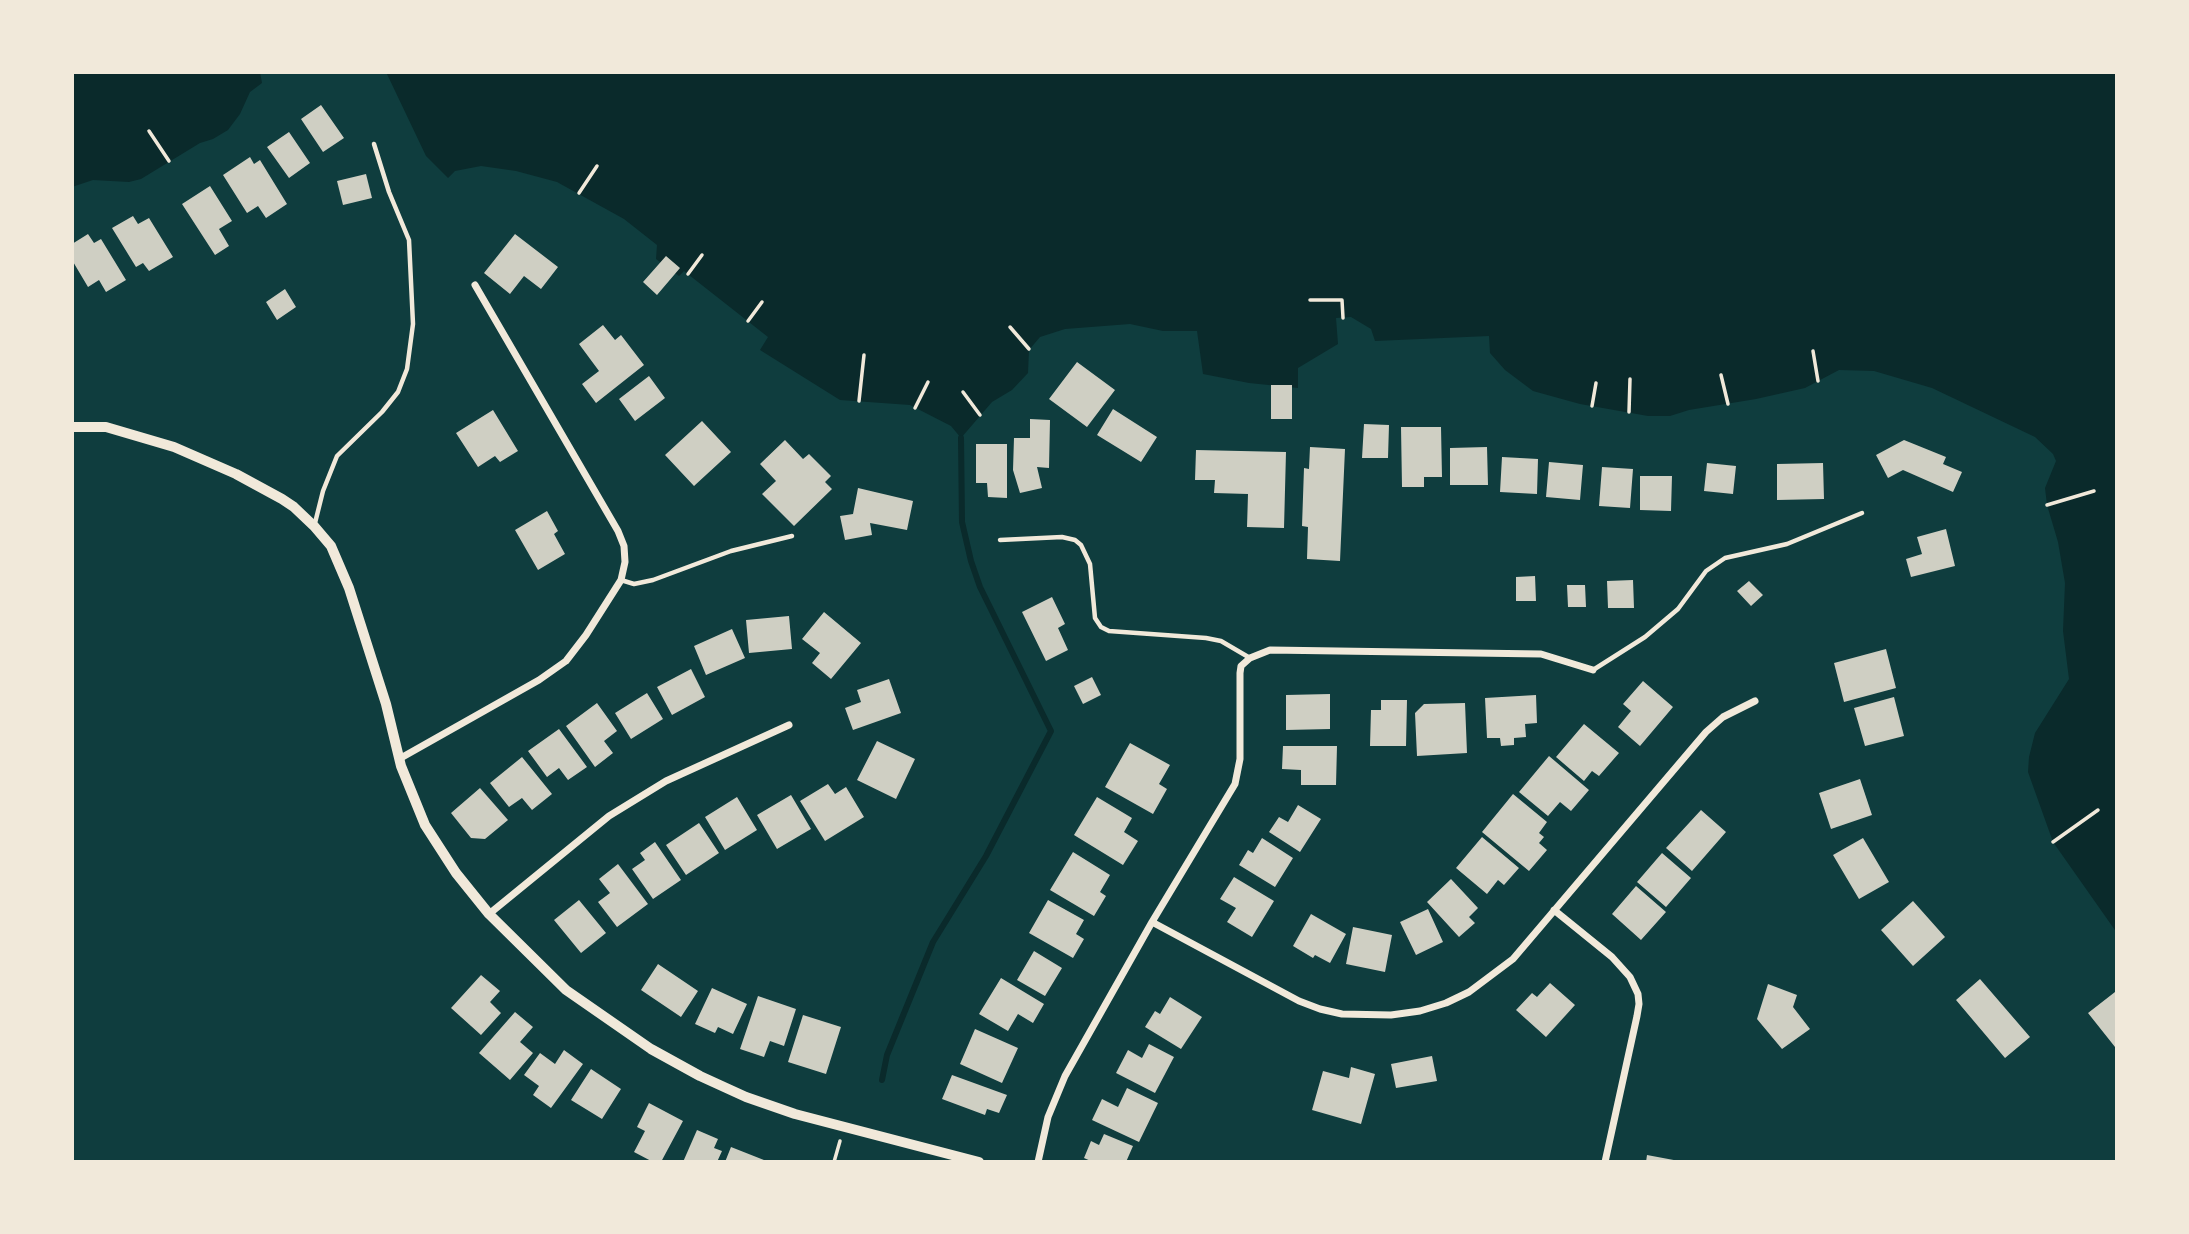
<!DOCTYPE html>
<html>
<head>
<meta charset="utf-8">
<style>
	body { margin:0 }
	#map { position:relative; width:2189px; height:1234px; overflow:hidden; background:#0f3d3e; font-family:Spectral,serif }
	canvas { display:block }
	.frame { position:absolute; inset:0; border:74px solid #f1e9da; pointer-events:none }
</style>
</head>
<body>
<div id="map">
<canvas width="2189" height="1234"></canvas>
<div class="frame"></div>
</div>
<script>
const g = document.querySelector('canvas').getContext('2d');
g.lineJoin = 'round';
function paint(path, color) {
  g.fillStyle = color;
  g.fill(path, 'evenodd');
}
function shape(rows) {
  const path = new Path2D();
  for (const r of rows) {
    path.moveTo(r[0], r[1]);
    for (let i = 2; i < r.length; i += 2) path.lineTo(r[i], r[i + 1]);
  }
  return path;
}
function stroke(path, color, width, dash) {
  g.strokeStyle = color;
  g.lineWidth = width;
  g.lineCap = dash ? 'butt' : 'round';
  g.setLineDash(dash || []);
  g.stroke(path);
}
const water = shape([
	[72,72,260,72,262,83,250,92,240,114,228,130,213,139,200,143,141,179,129,182,93,180,72,187],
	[386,72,2117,72,2117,933,2053,842,2028,772,2029,757,2035,733,2069,679,2063,631,2065,583,2058,542,2047,505,2045,488,2056,461,2053,454,2035,437,1932,388,1874,371,1839,370,1805,388,1756,399,1689,410,1670,416,1648,416,1580,404,1533,391,1505,370,1490,353,1489,336,1375,341,1371,329,1351,317,1336,318,1338,344,1298,368,1298,388,1249,383,1203,374,1197,331,1163,331,1130,324,1065,329,1040,337,1029,350,1028,373,1012,390,992,402,961,438,951,426,910,405,840,400,760,350,768,337,684,271,679,276,656,259,657,245,624,219,557,182,516,171,481,166,455,171,448,178,426,156]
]);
const stream = shape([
	[882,1080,887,1055,933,942,986,856,1051,731,980,587,971,561,962,522,961,438]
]);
const building = shape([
	[321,105,344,138,323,152,301,119],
	[289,132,310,163,289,178,267,147],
	[250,157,254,164,260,160,287,204,266,218,258,206,247,213,223,175],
	[366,174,372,198,343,205,337,181],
	[210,186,232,221,219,229,229,246,215,255,182,204],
	[133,216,138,224,149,218,173,257,149,271,143,263,136,267,112,228],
	[88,234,94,243,101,239,126,280,106,292,99,280,88,287,72,260,72,244],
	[515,234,558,267,541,289,524,276,510,294,484,273],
	[666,256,680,268,657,295,643,282],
	[285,289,296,307,277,320,266,302],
	[603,325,615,340,621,335,644,365,596,403,582,384,599,371,579,344],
	[1077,362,1115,390,1087,427,1049,399],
	[649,376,665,398,635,421,619,399],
	[1271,385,1292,385,1292,419,1271,419],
	[1113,409,1157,437,1141,462,1097,435],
	[493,410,518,451,500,462,495,456,478,467,456,433],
	[1030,419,1050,420,1049,468,1037,467,1042,488,1020,493,1013,470,1014,438,1030,438],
	[702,421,731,452,694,486,665,455],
	[1364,424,1389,425,1388,458,1362,458],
	[1401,427,1441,427,1442,477,1424,477,1424,487,1402,487],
	[785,440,803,459,809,454,831,476,825,482,832,489,794,526,762,494,776,481,760,464],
	[1904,440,1946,457,1943,464,1962,472,1953,492,1903,470,1888,478,1876,455],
	[976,444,1007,444,1007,498,988,497,987,483,976,483],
	[1310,447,1345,449,1340,561,1307,559,1308,527,1302,526,1304,468,1309,469],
	[1487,447,1488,485,1450,485,1450,448],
	[1196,450,1286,452,1284,528,1247,527,1248,494,1214,493,1215,480,1195,480],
	[1502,457,1538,459,1537,494,1500,492],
	[1549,462,1583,465,1580,500,1546,497],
	[1707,463,1736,466,1733,494,1704,491],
	[1823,463,1824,499,1777,500,1777,464],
	[1602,467,1633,469,1630,508,1599,506],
	[1640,476,1672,476,1671,511,1640,510],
	[858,488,913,501,907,530,870,523,872,535,845,540,840,516,853,514],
	[547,511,558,531,554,534,565,554,538,570,515,530],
	[1946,529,1955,566,1911,577,1906,559,1922,554,1917,537],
	[1535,576,1536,601,1516,601,1516,577],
	[1633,580,1634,608,1608,608,1607,581],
	[1749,581,1763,595,1751,606,1737,591],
	[1567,585,1585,585,1586,607,1568,607],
	[1052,597,1065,624,1058,628,1068,650,1046,661,1022,612],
	[824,612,861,643,831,679,812,663,820,653,802,639],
	[789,616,792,649,749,653,746,620],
	[732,629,745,658,706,675,694,646],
	[1886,649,1896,688,1844,702,1834,663],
	[691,669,705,697,672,715,657,687],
	[1092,677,1101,695,1083,704,1074,686],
	[889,679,901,713,853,730,845,708,861,702,857,690],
	[1643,681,1673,707,1640,746,1618,727,1631,711,1623,704],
	[647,693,663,719,631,739,615,713],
	[1330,694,1330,729,1286,730,1286,695],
	[1536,695,1537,723,1525,724,1526,737,1514,738,1514,745,1501,746,1500,738,1487,738,1485,698],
	[1894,697,1904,736,1865,746,1854,708],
	[1381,700,1407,700,1406,746,1370,746,1371,710,1381,710],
	[597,703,617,731,604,741,613,753,595,767,566,726],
	[1465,703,1467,753,1417,756,1415,713,1424,704],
	[1584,724,1619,753,1599,776,1592,771,1584,781,1556,757],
	[559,729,587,767,568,780,559,768,547,777,528,751],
	[877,741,915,759,896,799,857,780],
	[1130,743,1170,765,1159,784,1167,789,1153,814,1105,787],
	[1283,746,1337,746,1336,785,1301,785,1301,770,1282,769],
	[1549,756,1589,790,1571,811,1560,802,1548,816,1519,792],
	[522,757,552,794,532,810,522,798,509,807,490,783],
	[1860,779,1872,815,1831,829,1819,793],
	[828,784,835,794,846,787,864,817,825,841,800,801],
	[480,788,508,820,485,839,471,838,451,813],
	[1513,794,1547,822,1539,833,1544,837,1539,843,1547,850,1529,871,1482,832],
	[791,795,811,829,777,849,757,815],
	[737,797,757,830,725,850,705,817],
	[1097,797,1132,818,1124,832,1138,841,1123,865,1074,835],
	[1298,805,1321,819,1300,852,1269,832,1279,817,1288,822],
	[1701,810,1726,832,1692,871,1666,848],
	[699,823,719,853,686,875,666,845],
	[1482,837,1519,868,1504,885,1498,880,1487,894,1456,868],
	[1262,838,1293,858,1275,887,1239,865,1248,850,1253,853],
	[1863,838,1889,882,1859,899,1833,855],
	[655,842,681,880,653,899,632,869,645,860,640,853],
	[1073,852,1110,875,1100,892,1106,896,1094,916,1050,890],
	[1662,853,1691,878,1666,907,1637,882],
	[618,864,648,904,617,927,598,902,610,893,599,879],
	[1234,877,1274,901,1252,937,1227,922,1236,908,1220,899],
	[1451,879,1478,908,1469,917,1475,923,1459,937,1427,902],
	[1636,886,1666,912,1641,940,1612,914],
	[579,900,606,933,581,953,554,920],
	[1048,900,1084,920,1076,934,1084,939,1073,958,1029,933],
	[1913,901,1945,937,1913,966,1881,930],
	[1428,909,1443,942,1416,955,1400,922],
	[1311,914,1346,934,1330,963,1315,955,1313,958,1293,946],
	[1353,927,1392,935,1385,972,1346,964],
	[1034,951,1062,968,1045,996,1017,980],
	[658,964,698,991,681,1017,641,990],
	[481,975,500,991,490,1002,501,1013,481,1035,451,1008],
	[1001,978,1044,1004,1033,1023,1018,1014,1008,1031,979,1014],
	[1980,979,2030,1037,2005,1058,1956,1000],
	[1550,983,1575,1005,1546,1037,1516,1010,1532,993,1537,997],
	[1768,984,1797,995,1793,1007,1810,1029,1782,1049,1757,1019],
	[712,988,747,1004,733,1034,718,1027,715,1033,695,1024],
	[2115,992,2117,994,2117,1045,2115,1047,2088,1013],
	[758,996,796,1009,784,1046,770,1041,764,1057,740,1049],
	[1170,997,1202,1017,1181,1049,1145,1027,1155,1011,1160,1014],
	[515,1012,533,1027,520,1042,533,1053,510,1080,479,1053],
	[803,1015,841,1027,826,1074,788,1062],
	[975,1029,1018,1048,1002,1083,960,1064],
	[1149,1044,1174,1057,1155,1093,1116,1073,1128,1050,1142,1058],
	[564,1050,583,1064,551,1108,533,1095,539,1086,524,1075,540,1053,555,1064],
	[1432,1056,1437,1081,1396,1088,1391,1064],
	[1351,1067,1375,1074,1361,1124,1312,1110,1323,1071,1349,1078],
	[591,1069,621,1089,602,1119,571,1100],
	[952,1075,1007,1095,999,1113,987,1109,985,1115,942,1099],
	[1127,1088,1158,1103,1139,1142,1092,1120,1102,1099,1118,1107],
	[649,1103,683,1121,661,1162,653,1162,634,1152,645,1131,637,1127],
	[697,1130,718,1139,714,1148,722,1151,717,1162,683,1162],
	[1104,1134,1133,1146,1126,1162,1093,1162,1084,1158,1091,1141,1099,1145],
	[731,1147,769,1162,725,1162],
	[1647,1155,1679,1161,1679,1162,1646,1162]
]);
const path = shape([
	[149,131,169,161],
	[579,193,597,166],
	[688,274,702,255],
	[1310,300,1342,300,1343,318],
	[748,321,762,302],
	[1010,327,1029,349],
	[1813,351,1818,381],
	[1721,375,1728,404],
	[963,392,980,415],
	[859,401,864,355],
	[1592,406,1596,383],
	[915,408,928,382],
	[1629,412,1630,379],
	[2047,505,2094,491],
	[2053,842,2098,810],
	[834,1162,840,1141]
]);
const service = shape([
	[315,523,323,491,337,456,382,412,398,392,407,369,413,324,409,240,389,192,374,144],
	[1000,540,1062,537,1075,540,1081,545,1090,564,1095,618,1101,627,1109,631,1206,638,1221,641,1250,658],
	[621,580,634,584,653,580,731,551,792,536],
	[1593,670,1645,637,1678,609,1706,571,1725,558,1787,544,1862,513]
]);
const minor = shape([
	[399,759,539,680,566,661,586,635,621,580,625,562,624,546,618,531,475,285],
	[1554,910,1612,957,1630,977,1638,994,1639,1004,1637,1016,1605,1162],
	[489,914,609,816,666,781,789,725],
	[1152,922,1299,1001,1320,1009,1342,1014,1391,1015,1420,1011,1446,1003,1469,992,1513,959,1706,732,1723,717,1755,701],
	[1038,1162,1048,1117,1065,1076,1152,922,1235,784,1240,759,1240,673,1241,666,1250,658,1270,650,1541,654,1593,670]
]);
const tertiary = shape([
	[72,427,106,427,174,447,236,474,282,499,294,507,314,526,331,546,349,588,386,704,401,766,425,825,456,873,489,914,566,990,651,1049,700,1076,746,1097,795,1114,979,1162]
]);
paint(water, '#0a2a2b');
stroke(stream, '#0a2a2b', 6);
paint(building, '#cfcfc3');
stroke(path, '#f1e9da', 3.5);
stroke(service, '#f1e9da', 4.5);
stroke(minor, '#f1e9da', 7);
stroke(tertiary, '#f1e9da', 10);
</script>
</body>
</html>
